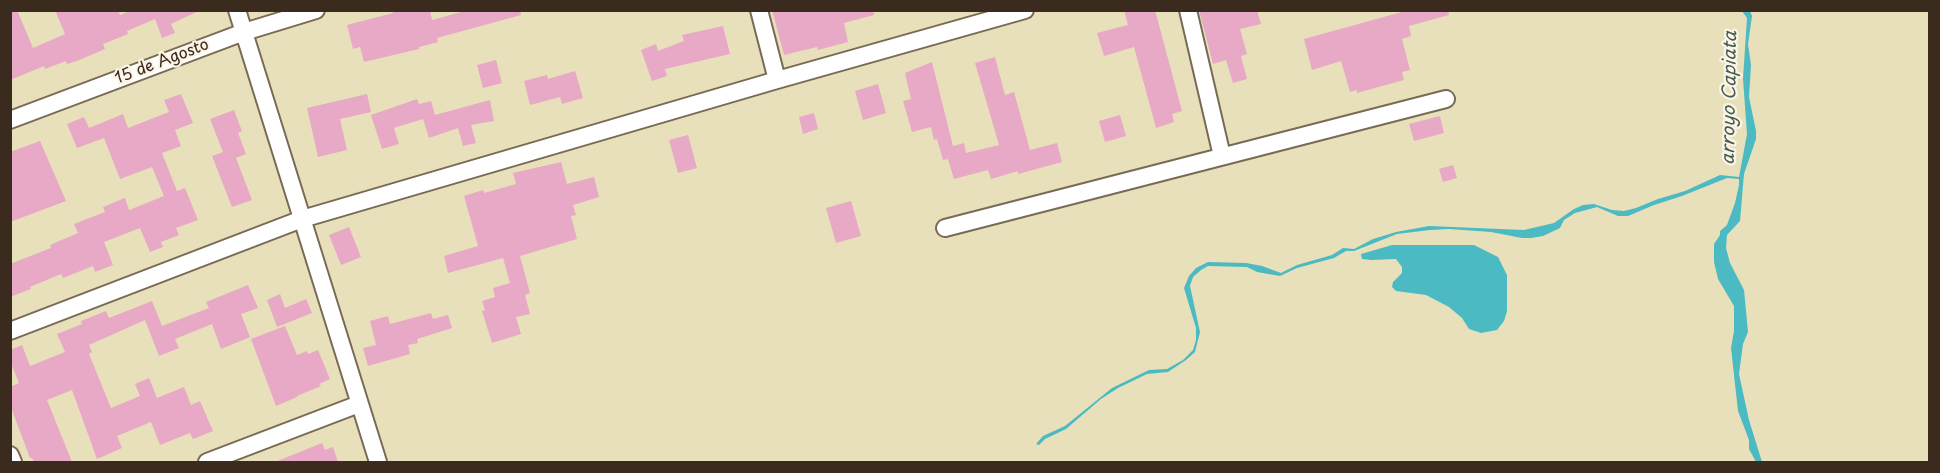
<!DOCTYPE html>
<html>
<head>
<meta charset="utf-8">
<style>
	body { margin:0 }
	#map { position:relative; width:1940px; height:473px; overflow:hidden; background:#e8e0bb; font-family:"Playpen Sans",sans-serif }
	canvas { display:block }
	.frame { position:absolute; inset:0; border:12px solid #3b2a1e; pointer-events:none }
</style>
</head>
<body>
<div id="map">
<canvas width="1940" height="473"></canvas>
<div class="frame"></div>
</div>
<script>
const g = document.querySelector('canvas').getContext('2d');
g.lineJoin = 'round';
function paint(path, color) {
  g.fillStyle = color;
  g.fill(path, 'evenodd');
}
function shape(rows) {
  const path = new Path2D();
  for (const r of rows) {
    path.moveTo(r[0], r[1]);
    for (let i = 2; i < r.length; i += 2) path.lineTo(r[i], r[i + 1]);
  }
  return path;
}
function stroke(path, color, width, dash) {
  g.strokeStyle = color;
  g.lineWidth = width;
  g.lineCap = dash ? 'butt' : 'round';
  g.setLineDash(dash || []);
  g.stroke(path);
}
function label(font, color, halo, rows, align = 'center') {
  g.font = font + ' "Playpen Sans",sans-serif';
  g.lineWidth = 4.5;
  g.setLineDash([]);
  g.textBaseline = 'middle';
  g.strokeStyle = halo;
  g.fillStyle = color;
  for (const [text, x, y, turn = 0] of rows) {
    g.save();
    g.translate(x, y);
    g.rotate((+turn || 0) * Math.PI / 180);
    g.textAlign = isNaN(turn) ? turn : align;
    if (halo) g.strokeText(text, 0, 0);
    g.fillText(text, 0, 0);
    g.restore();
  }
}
const water = shape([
	[1742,11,1750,11,1752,16,1748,44,1751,65,1749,97,1756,131,1756,139,1744,174,1740,221,1727,235,1726,248,1730,263,1744,290,1748,332,1743,344,1739,374,1749,420,1762,462,1756,462,1749,449,1749,440,1738,411,1731,348,1734,331,1734,306,1718,279,1714,262,1714,244,1720,235,1720,231,1727,225,1735,203,1739,185,1739,179,1727,178,1682,196,1654,205,1628,216,1618,216,1597,207,1575,213,1564,220,1560,228,1543,236,1531,238,1522,238,1491,232,1449,229,1430,230,1397,234,1354,251,1346,251,1334,258,1297,268,1280,276,1257,272,1247,267,1208,266,1201,270,1193,277,1190,286,1200,332,1195,352,1186,360,1168,372,1147,374,1118,388,1101,399,1066,429,1045,439,1039,445,1036,444,1043,436,1065,426,1112,388,1149,370,1167,369,1183,360,1193,350,1196,340,1196,328,1184,288,1189,276,1196,268,1208,262,1246,263,1262,266,1281,273,1297,265,1332,255,1343,248,1354,249,1373,239,1396,232,1429,226,1524,230,1554,223,1574,209,1583,205,1594,204,1612,210,1624,211,1636,208,1658,199,1685,191,1720,175,1739,177,1747,134,1743,79,1747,18],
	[1392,245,1474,245,1498,257,1507,275,1507,311,1504,321,1497,330,1481,333,1469,329,1462,318,1449,307,1426,295,1396,291,1392,287,1393,282,1402,273,1402,267,1396,259,1371,260,1362,259,1361,254]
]);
const building = shape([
	[10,10,17,10,33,48,65,34,55,10,118,10,120,15,132,10,201,10,171,24,175,33,162,38,155,19,127,31,128,34,103,44,105,49,77,61,67,64,66,61,45,69,44,66,10,80],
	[392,10,430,10,432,20,468,10,520,10,521,15,437,38,438,42,419,47,419,49,364,62,360,47,353,49,347,25,393,13],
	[772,10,873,10,874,15,844,23,848,42,818,50,817,47,784,55],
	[1124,10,1155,10,1182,111,1172,114,1174,122,1156,128,1134,47,1104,56,1097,33,1128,25],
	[1199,10,1257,10,1261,24,1240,29,1247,54,1241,56,1247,79,1233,83,1226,60,1213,64],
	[1409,10,1448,10,1449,15,1409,26,1411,36,1402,39,1410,70,1402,72,1404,80,1357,93,1357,90,1350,92,1341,61,1312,70,1304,39],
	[723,26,730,54,665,69,667,76,652,81,641,50,656,44,658,51,684,41,682,35],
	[995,57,1005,95,1014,92,1030,150,1057,143,1062,162,1018,174,1018,171,991,179,988,170,954,179,948,159,943,160,937,139,934,140,931,127,912,132,903,101,911,99,905,73,932,62,953,146,964,143,966,153,999,145,975,63],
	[496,60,502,83,483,88,477,65],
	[575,71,583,98,562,104,560,97,530,105,524,81,547,75,548,79],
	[878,84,886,113,863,120,855,91],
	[181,94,193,123,175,130,181,146,162,153,177,191,185,188,198,220,176,228,179,235,161,242,163,247,150,252,140,228,104,242,113,265,95,272,93,266,63,278,61,274,30,287,31,289,10,297,10,264,51,248,50,245,78,233,74,224,105,212,103,207,125,198,129,210,164,196,152,167,120,179,104,138,77,148,67,124,84,117,89,128,123,114,128,128,169,112,164,100],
	[367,94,371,112,340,119,347,150,318,157,307,108],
	[417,99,419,104,431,101,435,115,490,100,494,121,471,125,476,143,463,146,458,128,429,138,423,119,394,128,399,144,382,149,371,115],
	[234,110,242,131,238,133,246,154,236,158,252,200,232,207,212,156,223,152,210,119],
	[814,113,818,129,803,134,799,117],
	[1120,115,1126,136,1105,142,1099,121],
	[1440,116,1444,133,1414,141,1409,124],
	[688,135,697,168,678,173,669,140],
	[40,141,66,201,10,222,10,152],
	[561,162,567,184,594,177,599,197,573,205,576,215,571,216,577,239,520,256,530,293,525,295,530,314,516,317,521,334,492,343,482,311,485,310,482,301,495,297,493,288,510,283,503,258,448,273,444,256,478,246,464,196,483,190,484,193,516,184,513,173],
	[1453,165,1457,178,1443,182,1439,169],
	[851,201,861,236,836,243,826,208],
	[349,227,361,257,341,265,329,235],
	[248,285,258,308,241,314,250,337,221,349,212,324,175,339,179,348,159,356,145,320,89,345,92,352,89,354,111,408,140,396,135,384,149,378,157,398,184,387,191,405,200,401,213,431,193,439,190,433,160,445,151,422,117,436,122,448,97,459,72,390,47,400,72,462,34,462,32,458,30,458,10,405,10,387,19,383,10,361,10,350,22,345,30,366,65,352,57,334,82,324,81,321,106,311,109,318,152,301,162,326,209,308,206,302],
	[280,294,285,308,306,299,312,313,277,327,267,300],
	[431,313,433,319,448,315,452,328,417,339,418,343,408,345,410,354,368,366,363,348,376,345,370,321,388,316,390,324],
	[285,326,297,355,307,351,308,354,318,350,330,379,319,384,321,386,297,396,297,397,276,406,251,339],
	[322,443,325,450,333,447,338,462,275,462]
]);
const minor = shape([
	[237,10,378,462],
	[759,10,777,80],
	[1188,10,1222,156],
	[10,120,244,32,316,10],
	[945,228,1446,99],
	[10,331,302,219,777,80,1025,10],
	[10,455,13,462],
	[207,462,359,404]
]);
const streetNames = [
	["15 de Agosto",162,62,-21]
];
const waterNames = [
	["arroyo Capiata",1730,98,-89]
];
paint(water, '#4bbac2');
paint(building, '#e7a9c5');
stroke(minor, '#786a55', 20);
stroke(minor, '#fff', 16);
label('16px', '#3b2a1e', '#fcf5e5', streetNames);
label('italic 18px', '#415c57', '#fcf5e5', waterNames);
</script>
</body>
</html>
